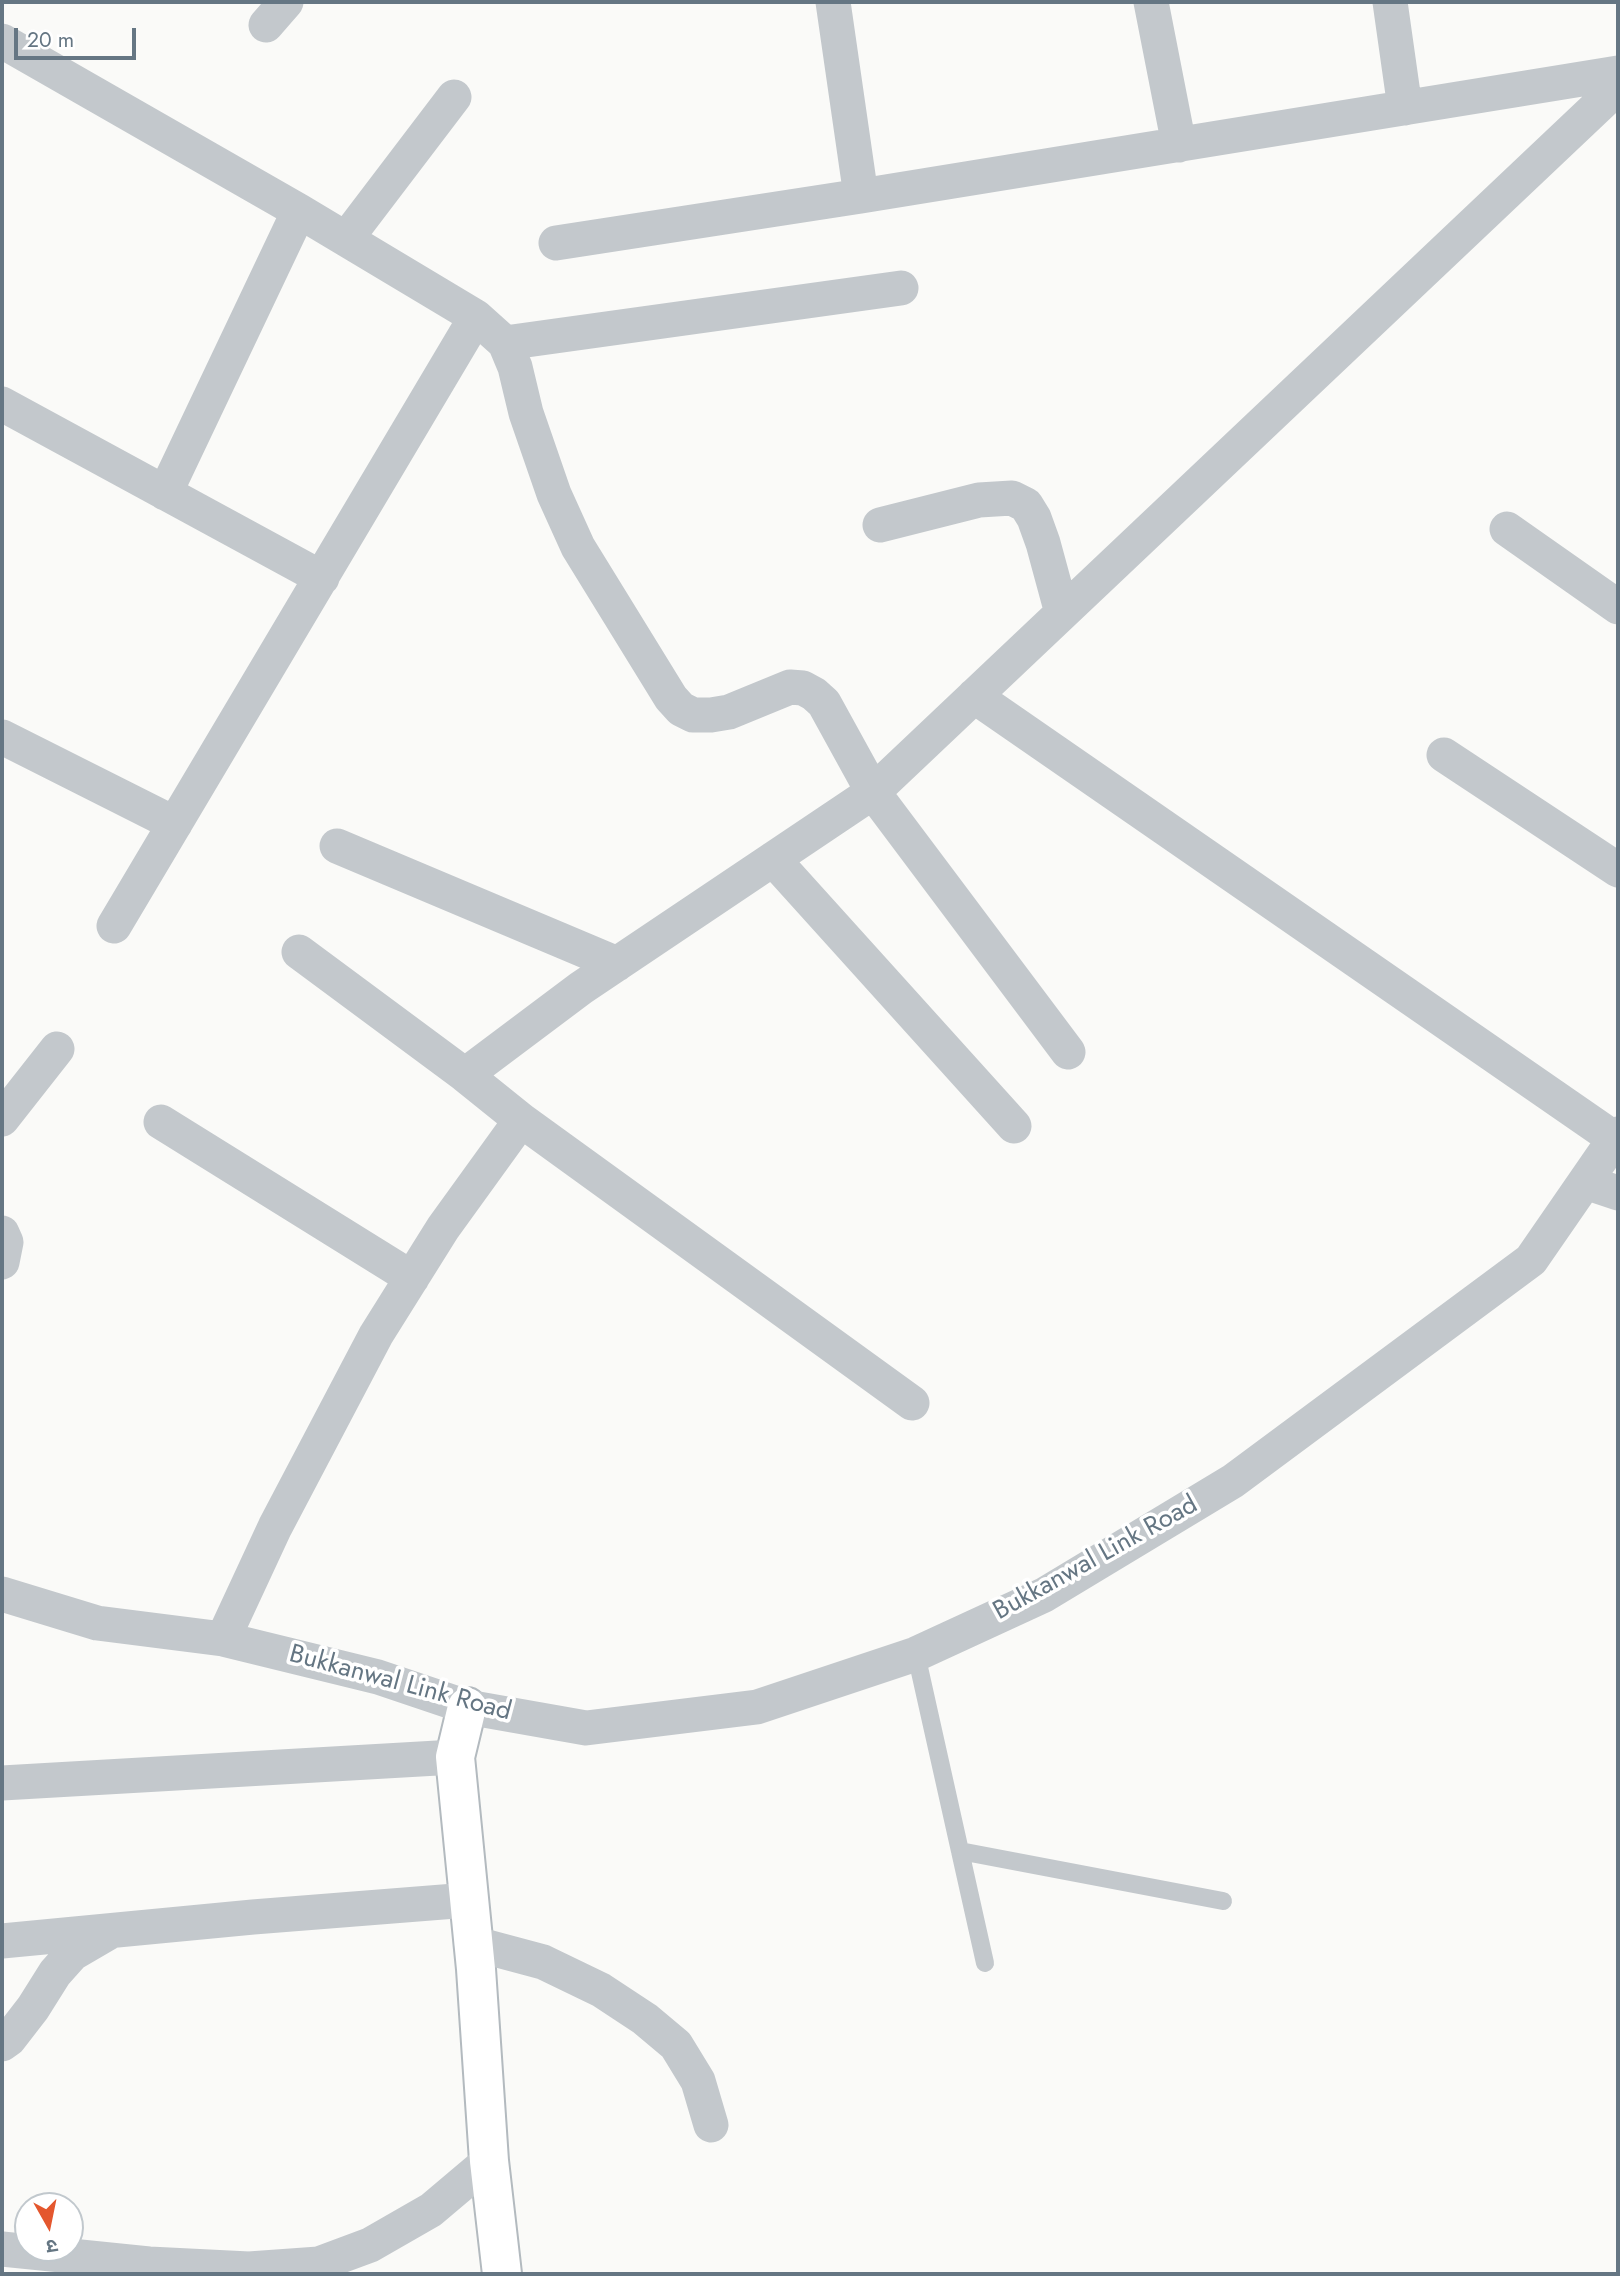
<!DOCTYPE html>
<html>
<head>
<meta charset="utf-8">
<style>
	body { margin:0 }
	#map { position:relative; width:1620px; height:2276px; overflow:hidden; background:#fafaf8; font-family:Jost,"Noto Sans Devanagari",sans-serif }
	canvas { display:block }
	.frame { position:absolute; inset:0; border:4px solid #657683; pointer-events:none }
	.north { position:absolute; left:14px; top:2192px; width:70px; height:70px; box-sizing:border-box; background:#fff; border:2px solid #c1c8cd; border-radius:50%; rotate:171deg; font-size:19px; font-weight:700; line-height:28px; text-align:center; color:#657683 }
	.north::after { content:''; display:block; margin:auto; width:24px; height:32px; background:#e4572e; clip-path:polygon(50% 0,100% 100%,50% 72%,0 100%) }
	.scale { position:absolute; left:14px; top:28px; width:122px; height:32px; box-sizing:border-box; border:4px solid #657683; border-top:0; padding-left:9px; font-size:21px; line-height:24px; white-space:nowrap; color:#657683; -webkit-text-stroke:5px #fff; paint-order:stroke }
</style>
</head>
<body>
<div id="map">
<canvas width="1620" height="2276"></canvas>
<div class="frame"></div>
<div class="north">उ</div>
<div class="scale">20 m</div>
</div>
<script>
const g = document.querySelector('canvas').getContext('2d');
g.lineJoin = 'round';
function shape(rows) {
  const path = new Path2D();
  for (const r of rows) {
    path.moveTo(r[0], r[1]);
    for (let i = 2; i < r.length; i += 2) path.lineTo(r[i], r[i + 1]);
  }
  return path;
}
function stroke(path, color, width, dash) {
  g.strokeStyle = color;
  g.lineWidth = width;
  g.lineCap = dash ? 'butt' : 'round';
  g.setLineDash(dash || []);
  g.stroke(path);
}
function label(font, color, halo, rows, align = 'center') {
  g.font = font + ' Jost,sans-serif';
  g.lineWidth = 7;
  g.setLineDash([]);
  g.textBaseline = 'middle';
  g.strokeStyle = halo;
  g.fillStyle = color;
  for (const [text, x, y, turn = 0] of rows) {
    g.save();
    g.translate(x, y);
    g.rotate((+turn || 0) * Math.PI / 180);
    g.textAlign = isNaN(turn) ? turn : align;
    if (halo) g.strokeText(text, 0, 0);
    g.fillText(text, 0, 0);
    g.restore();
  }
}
const lane = shape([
	[916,1654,985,1963],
	[960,1851,1223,1901]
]);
const street = shape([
	[833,2,861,196],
	[1151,2,1179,145],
	[1390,2,1405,108],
	[266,25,286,2],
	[2,41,299,211,476,317,505,343,515,367,526,413,554,494,578,547,671,698,681,709,693,715,711,715,729,712,790,687,803,688,814,694,824,703,873,792,1068,1052],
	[346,239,454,97],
	[556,243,861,196,1618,73],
	[505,343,901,288],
	[2,404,322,578],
	[165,493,299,211],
	[880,525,979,500,1012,498,1026,505,1034,518,1043,543,1062,613],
	[1507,529,1618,607],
	[974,696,1615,1139],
	[2,737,175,824],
	[1444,755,1618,870],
	[337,846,617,964],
	[773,859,1014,1126],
	[114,926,476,317],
	[299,952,465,1075],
	[2,1119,57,1049],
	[521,1120,912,1403],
	[161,1122,412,1278],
	[1585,1182,1618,1193],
	[2,1233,6,1242,2,1262],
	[2,1594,97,1623,223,1639,378,1677,467,1707,586,1728,757,1707,916,1654,1044,1595,1233,1481,1531,1260,1618,1134],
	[223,1639,275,1527,376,1335,443,1228,521,1120,465,1075,581,988,873,792,1618,87],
	[2,1783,455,1757],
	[2,1941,253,1917,468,1900],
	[472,1943,543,1962,601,1990,645,2019,676,2045,698,2081,711,2125],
	[2,2044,9,2039,33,2008,55,1973,72,1954,108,1933],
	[2,2249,149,2264,249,2269,319,2264,370,2245,431,2210,489,2161]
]);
const secondary = shape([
	[467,1707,455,1757,476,1969,489,2161,502,2274]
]);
const streetNames = [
	["Bukkanwal Link Road",1096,1559,-29],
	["Bukkanwal Link Road",400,1684,15]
];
stroke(secondary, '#b3babf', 42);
stroke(lane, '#c3c8cc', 18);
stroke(street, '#c3c8cc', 35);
stroke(secondary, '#fff', 38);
label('26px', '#657683', '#fff', streetNames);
</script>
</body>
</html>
